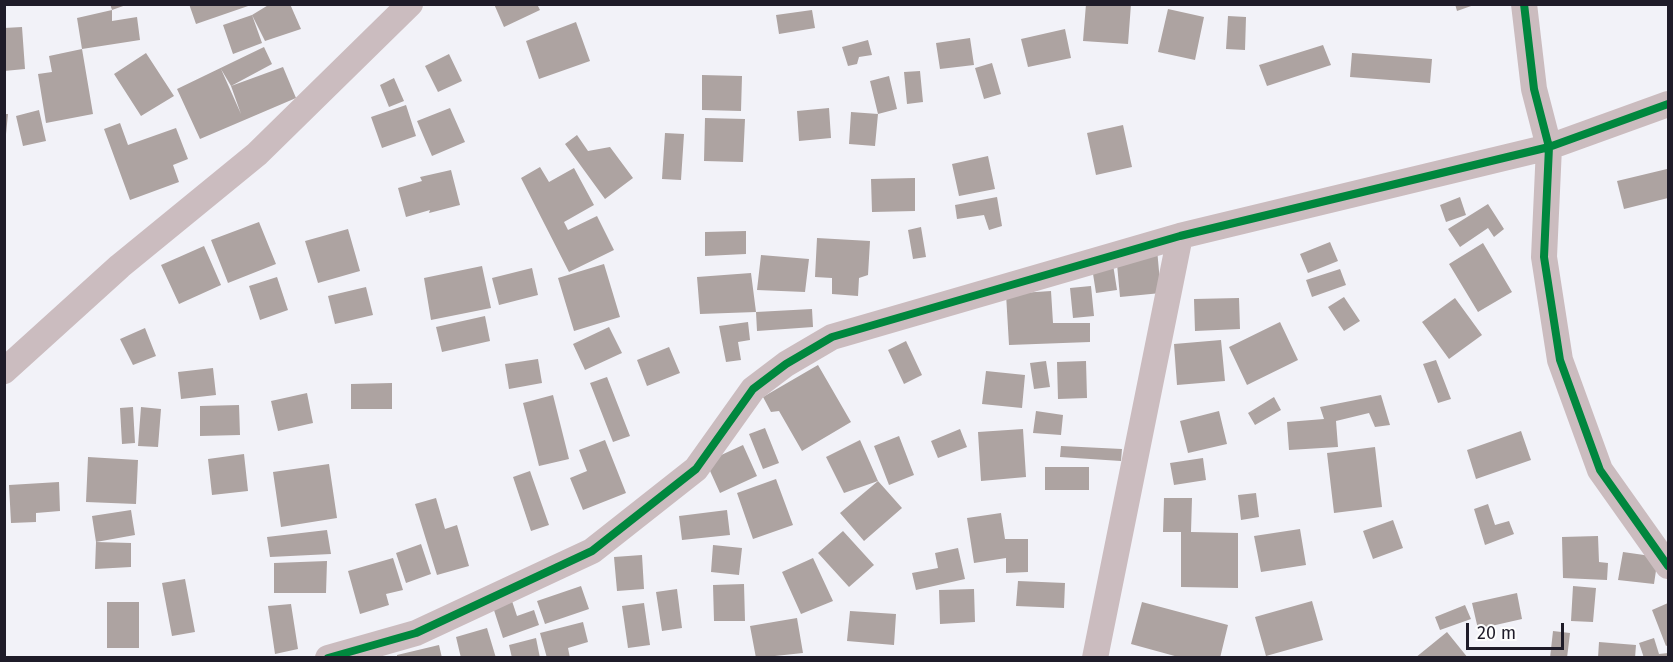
<!DOCTYPE html>
<html>
<head>
<meta charset="utf-8">
<style>
	body { margin:0 }
	#map { position:relative; width:1673px; height:662px; overflow:hidden; background:#f2f2f8; font-family:"Fira Sans",sans-serif }
	canvas { display:block }
	.frame { position:absolute; inset:0; border:6px solid #1f1c29; pointer-events:none }
	.scale { position:absolute; left:1466px; top:623px; width:98px; height:27px; box-sizing:border-box; border:3px solid #1f1c29; border-top:0; padding-left:8px; font-size:18px; line-height:21px; white-space:nowrap; color:#1f1c29; -webkit-text-stroke:4px #fdfdfd; paint-order:stroke }
</style>
</head>
<body>
<div id="map">
<canvas width="1673" height="662"></canvas>
<div class="frame"></div>
<div class="scale">20 m</div>
</div>
<script>
const g = document.querySelector('canvas').getContext('2d');
g.lineJoin = 'round';
function paint(path, color) {
  g.fillStyle = color;
  g.fill(path, 'evenodd');
}
function shape(rows) {
  const path = new Path2D();
  for (const r of rows) {
    path.moveTo(r[0], r[1]);
    for (let i = 2; i < r.length; i += 2) path.lineTo(r[i], r[i + 1]);
  }
  return path;
}
function stroke(path, color, width, dash) {
  g.strokeStyle = color;
  g.lineWidth = width;
  g.lineCap = dash ? 'butt' : 'round';
  g.setLineDash(dash || []);
  g.stroke(path);
}
const building = shape([
	[110,4,126,4,126,5,112,10],
	[189,4,251,4,251,5,196,24],
	[270,4,290,4,301,29,265,41,252,15],
	[494,4,537,4,540,10,504,27],
	[1086,4,1131,4,1128,44,1083,41],
	[1455,4,1474,4,1474,5,1457,11],
	[1168,9,1204,17,1195,60,1158,52],
	[112,10,112,21,137,17,140,40,82,49,77,18],
	[812,10,815,28,779,34,776,15],
	[252,15,262,43,233,54,223,25],
	[1228,16,1246,17,1245,50,1226,49],
	[576,22,590,61,539,79,526,41],
	[22,27,25,69,4,71,4,28],
	[1065,29,1071,58,1028,67,1021,39],
	[970,38,974,65,940,69,936,43],
	[868,40,872,55,859,57,857,64,848,66,842,47],
	[1323,45,1331,65,1267,86,1259,65],
	[264,47,272,64,231,86,221,69,241,114,231,86,283,67,296,98,200,139,177,89],
	[82,49,93,114,46,123,38,74,52,72,49,56],
	[146,53,174,96,141,116,114,74],
	[1352,53,1432,59,1430,83,1350,77],
	[449,54,462,81,438,92,425,66],
	[992,63,1001,94,984,99,975,68],
	[920,71,923,102,907,104,904,72],
	[702,75,742,76,741,111,702,110],
	[889,76,897,109,878,114,870,81],
	[394,78,404,101,389,107,380,85],
	[406,105,416,136,382,148,371,117],
	[450,108,465,142,432,156,417,121],
	[829,108,831,138,799,141,797,111],
	[39,110,46,141,23,146,16,116],
	[851,112,878,114,875,146,849,144],
	[4,114,8,114,6,134,4,134],
	[705,118,745,119,743,162,704,161],
	[120,123,128,145,176,128,188,159,173,165,179,182,130,200,104,129],
	[1123,125,1132,167,1096,175,1087,133],
	[665,133,684,134,681,180,662,179],
	[577,135,588,151,610,147,633,178,605,199,565,144],
	[988,156,995,189,959,196,952,164],
	[540,167,549,182,574,168,594,205,564,222,568,230,597,216,614,250,569,272,521,178],
	[1667,169,1668,198,1624,209,1617,181],
	[451,170,460,205,429,213,430,210,406,217,398,188,422,181,420,177],
	[915,178,915,211,872,212,871,179],
	[997,197,1002,226,989,230,984,215,957,219,955,205],
	[1460,197,1466,215,1446,222,1440,205],
	[1488,204,1504,229,1494,237,1488,228,1460,247,1448,229],
	[259,222,276,264,228,283,211,240],
	[921,227,926,257,913,259,908,230],
	[348,229,360,271,318,283,305,241],
	[746,231,746,254,705,256,705,232],
	[817,238,870,241,868,275,859,278,858,296,832,294,832,278,815,277],
	[1330,242,1338,261,1308,273,1300,254],
	[1483,243,1512,292,1478,312,1449,264],
	[204,246,221,285,179,304,161,265],
	[1157,249,1161,293,1120,297,1116,253],
	[761,255,809,259,805,292,757,290],
	[1112,258,1117,290,1096,293,1091,261],
	[604,264,620,317,574,331,558,278],
	[482,266,491,308,431,320,424,278],
	[532,268,538,295,499,305,492,278],
	[1340,269,1346,285,1312,297,1306,280],
	[751,273,756,312,700,314,697,277],
	[277,277,288,310,260,320,249,286],
	[1091,286,1094,316,1073,318,1070,288],
	[366,287,373,315,335,324,328,296],
	[1051,291,1053,323,1090,323,1090,342,1009,345,1006,294],
	[1344,297,1360,321,1344,331,1328,307],
	[1239,298,1240,329,1195,331,1194,299],
	[1455,298,1482,335,1449,359,1422,322],
	[812,309,813,327,757,331,756,312],
	[485,316,490,341,442,352,436,327],
	[748,322,750,340,738,342,741,360,726,362,719,326],
	[1280,322,1298,360,1247,385,1229,347],
	[609,327,622,353,585,370,573,344],
	[145,328,156,356,133,365,120,339],
	[1221,340,1225,381,1177,385,1174,344],
	[906,341,922,375,904,384,888,350],
	[669,347,680,373,647,386,637,360],
	[538,359,542,383,509,389,505,364],
	[1436,360,1451,399,1438,403,1423,364],
	[1046,361,1050,387,1034,389,1030,363],
	[1086,361,1087,398,1058,399,1057,362],
	[818,365,851,422,802,451,779,411,771,412,763,397],
	[213,368,216,395,181,399,178,372],
	[986,371,1025,375,1022,408,982,404],
	[607,377,630,436,613,442,590,383],
	[392,383,392,409,351,409,351,384],
	[307,393,313,423,278,431,271,401],
	[553,395,569,459,539,466,523,403],
	[1381,395,1390,425,1375,427,1369,413,1336,421,1338,447,1289,450,1287,422,1324,419,1320,407],
	[1274,397,1281,410,1255,425,1248,413],
	[239,405,240,435,200,436,200,406],
	[133,407,135,443,122,444,120,408],
	[141,407,161,409,158,447,138,446],
	[1036,411,1063,415,1061,435,1033,433],
	[1219,411,1227,444,1188,453,1180,421],
	[765,428,779,463,763,469,749,434],
	[960,429,967,447,938,458,931,441],
	[1023,429,1026,477,981,481,978,432],
	[1521,431,1531,460,1476,479,1467,450],
	[899,436,914,475,889,485,874,446],
	[605,440,626,493,583,510,570,478,587,471,579,450],
	[860,440,878,481,902,508,864,541,840,513,878,481,844,493,826,457],
	[743,445,757,476,720,493,706,462],
	[1061,446,1122,449,1121,461,1060,457],
	[1375,447,1382,507,1334,513,1327,453],
	[244,454,248,491,212,495,208,459],
	[88,457,138,460,136,504,86,502],
	[1203,458,1206,480,1174,485,1170,463],
	[329,464,337,518,281,527,273,472],
	[1045,467,1089,467,1089,490,1045,490],
	[530,471,549,525,531,531,513,477],
	[776,479,793,525,753,539,737,493],
	[59,482,60,511,36,513,36,522,11,523,9,485],
	[1256,493,1259,517,1241,520,1238,495],
	[436,498,445,529,457,525,469,566,437,575,415,504],
	[1164,498,1192,498,1191,532,1238,533,1238,588,1181,587,1181,532,1163,532],
	[1488,504,1495,525,1509,521,1514,534,1485,545,1474,509],
	[131,510,135,535,96,542,92,516],
	[727,510,730,535,682,540,679,516],
	[1001,513,1005,539,1028,539,1028,572,1006,573,1006,558,974,563,967,518],
	[1393,520,1403,548,1373,559,1363,531],
	[1300,529,1306,565,1261,572,1254,536],
	[327,530,331,554,270,557,267,537],
	[843,531,874,565,849,587,818,553],
	[1598,536,1599,562,1608,563,1607,580,1563,578,1562,537],
	[96,542,131,543,131,567,95,569],
	[421,544,431,574,406,583,396,553],
	[713,545,742,548,739,575,711,572],
	[958,548,965,579,916,590,912,573,938,568,935,553],
	[1623,552,1658,557,1654,584,1618,580],
	[642,555,644,589,617,591,614,557],
	[393,558,403,590,386,594,389,605,360,614,348,571],
	[813,558,833,601,801,614,782,572],
	[327,561,326,593,274,593,274,563],
	[185,579,195,632,172,636,162,583],
	[1018,581,1065,583,1064,608,1016,606],
	[744,584,745,621,714,621,713,585],
	[581,586,589,609,545,624,537,601],
	[1573,586,1596,588,1593,622,1571,621],
	[677,589,682,628,662,631,656,592],
	[974,589,975,622,940,624,939,590],
	[1517,593,1522,619,1478,629,1472,603],
	[511,598,517,616,534,610,539,625,503,638,492,604],
	[1312,601,1323,640,1266,656,1255,617],
	[107,602,139,602,139,648,107,648],
	[1142,602,1228,625,1220,658,1182,658,1131,644],
	[644,603,650,645,628,648,622,606],
	[1668,603,1668,645,1666,646,1652,610],
	[291,604,298,649,275,654,268,606],
	[1465,605,1471,619,1440,630,1435,617],
	[850,611,896,614,894,645,847,641],
	[797,618,803,653,756,658,750,626],
	[583,622,588,642,568,648,570,658,547,658,540,633],
	[487,628,496,658,461,658,456,637],
	[1553,631,1570,633,1567,658,1550,658],
	[1447,632,1468,658,1415,658],
	[536,638,540,658,512,658,509,645],
	[1654,638,1659,654,1668,653,1668,658,1644,658,1639,643],
	[1599,642,1636,645,1635,658,1598,658],
	[439,645,442,658,397,658,397,655]
]);
const minor = shape([
	[1524,4,1534,89,1549,147,1544,257,1560,360,1600,470,1668,566],
	[4,371,120,266,257,154,410,4],
	[328,658,416,633,592,551,696,469,753,389,786,364,832,337,1180,236,1549,147,1668,104],
	[1095,658,1180,236]
]);
const cycleway = shape([
	[1524,4,1534,89,1549,147,1544,257,1560,360,1600,470,1668,566],
	[328,658,416,633,592,551,696,469,753,389,786,364,832,337,1180,236,1549,147,1668,104]
]);
paint(building, '#ada3a1');
stroke(minor, '#cbbcbf', 26);
stroke(cycleway, '#00873e', 8);
</script>
</body>
</html>
